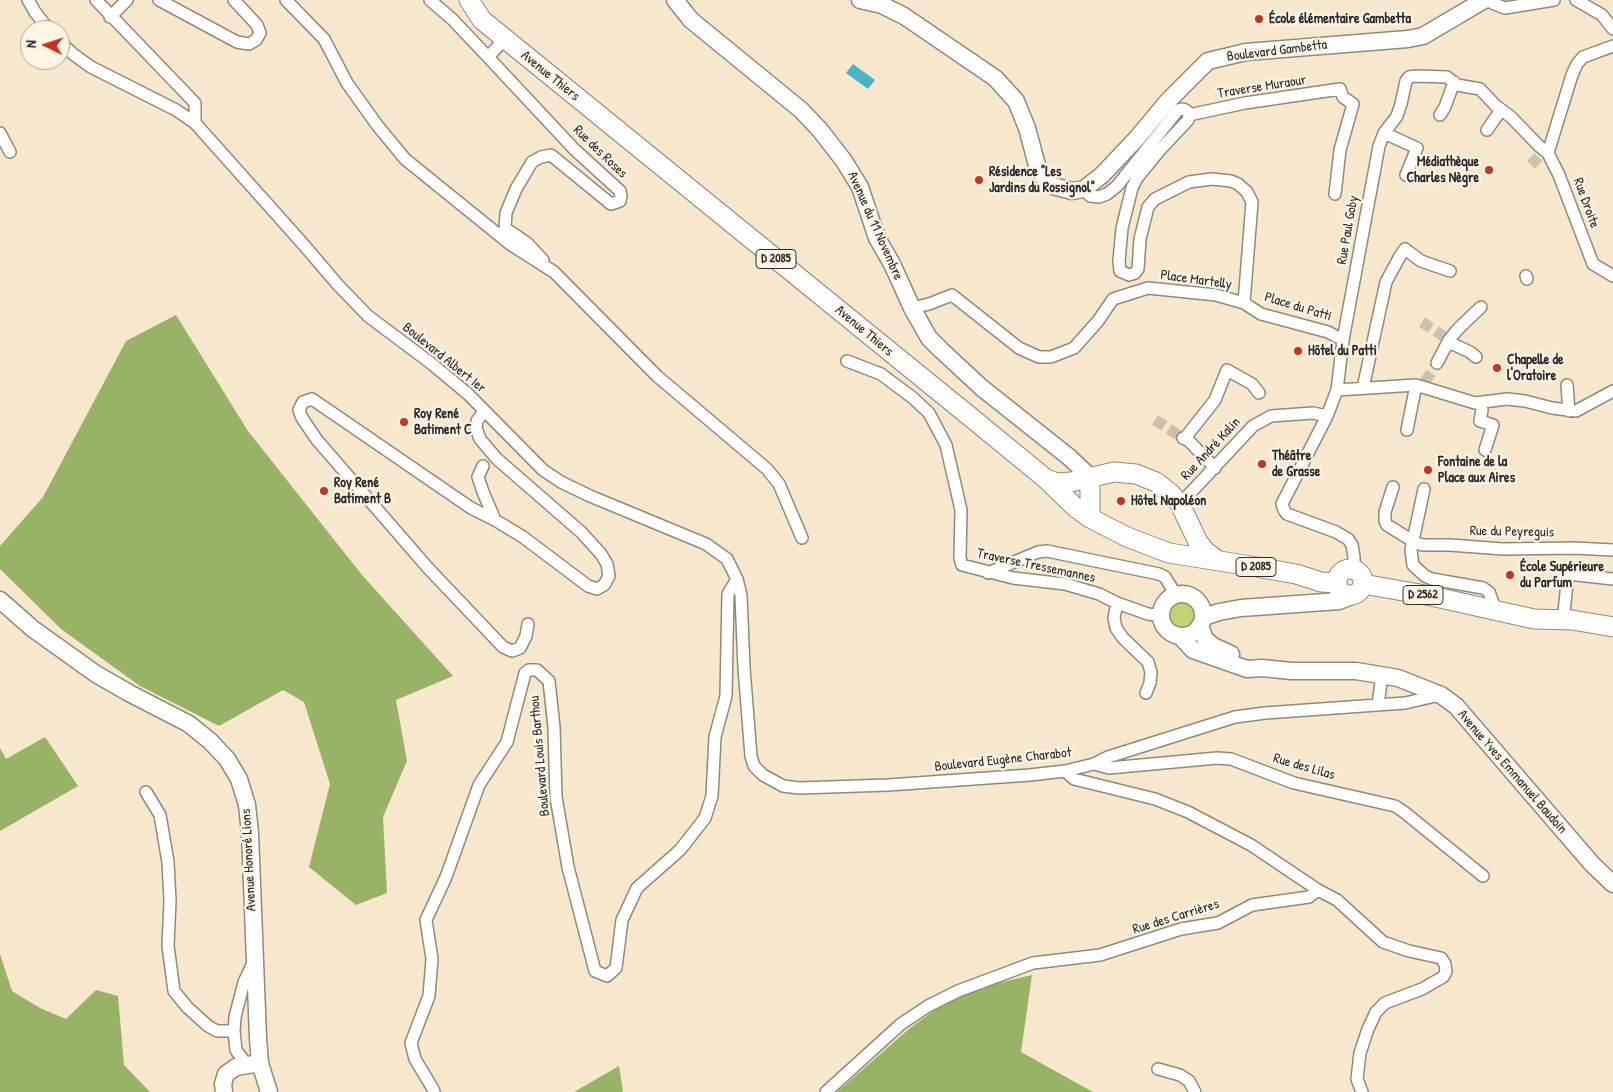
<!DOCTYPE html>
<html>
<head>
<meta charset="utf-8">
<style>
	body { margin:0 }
	#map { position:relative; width:1613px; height:1092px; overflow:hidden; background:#f6e7cd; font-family:"Patrick Hand",sans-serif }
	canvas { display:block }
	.north { position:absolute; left:20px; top:20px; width:50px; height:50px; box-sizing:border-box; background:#fcf5e5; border:1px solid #a8a49b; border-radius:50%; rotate:274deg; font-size:14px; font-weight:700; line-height:20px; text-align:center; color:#2b2b2b }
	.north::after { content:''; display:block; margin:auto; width:18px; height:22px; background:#c8321e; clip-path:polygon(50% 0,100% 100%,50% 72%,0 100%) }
</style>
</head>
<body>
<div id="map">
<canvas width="1613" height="1092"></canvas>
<div class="north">N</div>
</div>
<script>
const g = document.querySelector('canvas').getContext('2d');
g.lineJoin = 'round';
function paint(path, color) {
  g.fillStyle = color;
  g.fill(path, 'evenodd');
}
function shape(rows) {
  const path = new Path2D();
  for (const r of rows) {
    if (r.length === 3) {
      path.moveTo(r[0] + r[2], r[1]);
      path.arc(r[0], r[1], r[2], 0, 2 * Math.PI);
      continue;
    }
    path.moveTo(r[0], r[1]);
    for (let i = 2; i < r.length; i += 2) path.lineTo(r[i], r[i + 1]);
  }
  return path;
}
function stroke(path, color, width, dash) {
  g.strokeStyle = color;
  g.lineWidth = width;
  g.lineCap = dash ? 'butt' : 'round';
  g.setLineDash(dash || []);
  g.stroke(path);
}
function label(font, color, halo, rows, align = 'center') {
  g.font = font + ' "Patrick Hand",sans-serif';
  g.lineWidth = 4.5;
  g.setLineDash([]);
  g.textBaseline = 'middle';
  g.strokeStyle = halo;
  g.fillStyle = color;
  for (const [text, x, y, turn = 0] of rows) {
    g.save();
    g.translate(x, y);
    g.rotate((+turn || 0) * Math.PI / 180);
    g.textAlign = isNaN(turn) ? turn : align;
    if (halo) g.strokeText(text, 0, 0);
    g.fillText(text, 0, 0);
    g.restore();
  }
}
const green = shape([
	[1183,615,13]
]);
const forest = shape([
	[176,315,248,431,362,575,453,676,396,700,407,761,383,817,387,893,356,905,309,867,330,784,304,702,283,690,219,726,140,686,61,629,0,569,0,546,43,497,126,341],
	[45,737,78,786,0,831,0,748,6,759],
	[0,954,12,991,40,1008,66,1019,96,990,118,996,124,1065,150,1092,0,1092],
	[1032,975,1021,1052,1093,1092,837,1092,910,1028,960,992],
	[619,1066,623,1092,574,1092]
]);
const water = shape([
	[853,64,875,80,868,89,846,73]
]);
const streetTunnel = shape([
	[1531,165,1541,154],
	[1422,322,1446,338],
	[1425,382,1437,363],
	[1155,420,1183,438]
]);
const street = shape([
	[28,0,35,12,49,30],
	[96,0,195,103,195,123],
	[159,0,237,42,249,44,256,40,260,33,257,25,234,0],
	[286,0,324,39,347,83,377,125,405,159,510,244,554,272,657,376,767,469,779,484,802,538],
	[430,0,452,19,488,57,574,149,620,191,621,196,620,201,611,204,551,155,541,157,532,162,516,189,506,213,505,228,527,243,543,260],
	[1490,0,1492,3,1505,8,1554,0],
	[1576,0,1602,15,1613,29],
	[110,17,127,0],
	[60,42,73,54,91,67,176,110,195,123,303,244,338,285,368,316,432,364,468,394,543,470,561,482,590,496,706,544,727,559,737,579,741,595,744,668,751,756,754,766,763,775,783,786,799,788,888,785,1030,775,1065,771,1094,764,1108,757,1235,717,1265,713,1405,703,1440,695],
	[488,57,505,39],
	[1189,115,1245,103,1340,89,1343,97,1353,104,1340,150,1335,194],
	[1440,115,1445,107,1454,82],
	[1487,130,1501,110],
	[0,133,10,152],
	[1384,133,1417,148,1406,175],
	[1548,153,1572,75,1577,64,1583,57,1613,46],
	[1084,189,1090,196,1099,197,1107,194,1117,186,1178,110,1183,109,1187,111,1189,115,1188,120,1159,151,1137,178,1132,188,1122,228,1119,261,1120,271,1129,275,1135,273,1138,269,1140,239,1148,207,1155,199,1189,182,1212,179,1231,181,1238,184,1247,192,1252,202,1244,303],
	[1526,276,1527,279],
	[912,308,929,304,952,295,1019,348,1039,357,1051,357,1074,348,1098,321,1113,299,1148,288,1216,295,1244,303,1261,314,1328,332,1343,340],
	[1448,342,1470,352,1476,357],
	[847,361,881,374,913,398,929,413,946,445,961,510,960,558,962,565,1013,578,1065,584,1099,594,1117,603,1148,614,1161,616],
	[1437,363,1449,340,1458,329,1481,307],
	[1567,385,1569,411],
	[1363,388,1386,282,1400,256,1405,249,1421,261,1450,271],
	[1337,390,1416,385,1475,403,1507,399,1525,401,1552,408,1576,411,1613,391],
	[1480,403,1482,410,1480,421,1493,425,1485,450],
	[484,411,477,421,476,428,480,439,497,459,581,532,601,554,607,564,609,576,604,585,597,589,588,586,523,537,495,520,471,508,312,399,303,402,299,410,302,418,317,440,428,568,503,647,512,651,520,648,526,636,528,624],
	[1407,430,1416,385],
	[1183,438,1189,441,1215,468],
	[1185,438,1215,400,1227,370,1252,384,1259,393],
	[483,466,478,477,483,492,495,520],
	[1393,487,1385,512,1385,521,1387,525,1416,543,1423,545,1450,545,1503,549,1574,548,1613,550],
	[1424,489,1411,550,1413,565,1425,576,1432,579,1483,588,1489,592,1496,611],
	[1180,504,1253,426,1271,416,1313,413,1327,416],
	[1354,570,1354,557,1352,545,1348,539,1336,532,1287,514,1284,510,1282,504,1327,416,1337,390,1343,340,1379,146,1384,133,1397,116,1401,104,1406,81,1409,77,1416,76,1447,77,1457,85,1480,89,1495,105,1511,117,1539,146,1548,153,1559,175,1593,264,1613,276],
	[988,573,1038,552,1047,551,1159,574,1165,577,1176,595],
	[1117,603,1114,618,1116,628,1123,638,1148,662,1151,672,1150,683,1146,693],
	[1564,612,1568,574,1613,579],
	[1378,705,1382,675],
	[1094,764,1109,768,1217,758,1231,759,1294,783,1395,806,1404,812,1483,876],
	[1065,771,1074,779,1155,799,1188,812,1251,845,1318,890,1337,900,1383,942,1409,951,1441,958,1445,964,1446,972,1443,977,1422,989,1385,1003,1376,1012,1368,1029,1360,1053,1357,1079,1362,1092],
	[146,792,160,815,168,862,170,901,168,946,174,991,187,1007,208,1026,217,1031,234,1031],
	[247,1065,236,1050,234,1031,235,1017,244,982,253,963],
	[1158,1069,1180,1075,1189,1081,1195,1092],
	[434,1092,433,1089,415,1059,411,1043,429,996,432,959,426,920,446,877,479,785,507,742,525,673,529,670,537,670,549,681,554,727,556,797,568,867,595,971,607,976,616,968,622,920,637,888,680,850,705,818,712,796,715,737,726,696,728,594,737,579],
	[826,1092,901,1024,928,1006,958,991,1033,963,1100,955,1181,929,1218,923,1252,905,1309,897,1318,890]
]);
const secondary = shape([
	[675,0,691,20,801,110,820,130,844,161,860,187,877,238,892,264,912,308,929,338,941,350,982,388,1069,457,1090,477],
	[860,0,882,5,904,16,995,78,1016,101,1027,128,1038,169,1045,180,1053,186,1072,191,1084,189,1102,175,1137,138,1168,101,1208,61,1246,52,1408,39,1423,36,1484,0],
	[1182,615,21],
	[0,600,33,629,96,674,129,693,189,724,210,741,227,759,239,779,247,805,250,833,258,1038,260,1063,269,1092],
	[1204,617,1219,612,1241,608,1339,601,1354,595],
	[1200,626,1205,639,1213,646,1231,654],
	[1180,636,1193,650,1247,669,1262,668,1291,671,1356,671,1398,678,1441,695,1456,706,1592,864,1613,884],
	[224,1092,223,1084,226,1074,236,1067,260,1063]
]);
const primary = shape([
	[469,0,482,20,968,415,1046,479,1076,508,1090,518,1127,537,1169,553,1251,566,1296,574,1321,582,1337,583],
	[1090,477,1090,518],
	[1046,479,1057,483,1071,482,1114,472,1136,474,1156,482,1171,494,1180,504,1198,542,1205,551,1217,560],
	[1350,582,13],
	[1363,584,1431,596,1534,619,1572,620,1613,627]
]);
const markers = [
	[1259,19,5,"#c8321e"],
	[1489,170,5,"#c8321e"],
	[979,180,5,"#c8321e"],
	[1298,351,5,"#c8321e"],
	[1497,368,5,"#c8321e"],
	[404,422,5,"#c8321e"],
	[1262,464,5,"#c8321e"],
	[1428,470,5,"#c8321e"],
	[324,491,5,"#c8321e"],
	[1121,501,5,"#c8321e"],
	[1510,575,5,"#c8321e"]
];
const shields = [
	[776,259,40],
	[1256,567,40],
	[1423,595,40]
];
const shieldNames = [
	["D 2085",776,259],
	["D 2085",1256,567],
	["D 2562",1423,595]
];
const poiNames = [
	["École élémentaire Gambetta",1269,19],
	["Médiathèque",1479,162,"right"],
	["Charles Nègre",1479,178,"right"],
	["Résidence \"Les",989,172],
	["Jardins du Rossignol\"",989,188],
	["Hôtel du Patti",1308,351],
	["Chapelle de",1507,360],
	["l'Oratoire",1507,376],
	["Roy René",414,414],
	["Batiment C",414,430],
	["Théâtre",1272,456],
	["de Grasse",1272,472],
	["Fontaine de la",1438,462],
	["Place aux Aires",1438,478],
	["Roy René",334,483],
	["Batiment B",334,499],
	["Hôtel Napoléon",1131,501],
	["École Supérieure",1520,567],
	["du Parfum",1520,583]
];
const streetNames = [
	["Boulevard Gambetta",1277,51,-7],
	["Avenue Thiers",550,76,39],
	["Traverse Muraour",1262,87,-9],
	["Rue des Roses",600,152,44],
	["Rue Droite",1586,203,70],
	["Avenue du 11 Novembre",875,226,66],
	["Rue Paul Goby",1348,230,-80],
	["Place Martelly",1196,280,8],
	["Place du Patti",1298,307,17],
	["Avenue Thiers",864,331,40],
	["Boulevard Albert Ier",444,358,39],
	["Rue André Kalin",1211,449,-47],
	["Rue du Peyreguis",1512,532,1],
	["Traverse Tressemannes",1036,566,12],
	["Boulevard Louis Barthou",540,756,-95],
	["Boulevard Eugène Charabot",1003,760,-6],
	["Rue des Lilas",1304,767,16],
	["Avenue Yves Emmanuel Baudoin",1512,772,49],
	["Avenue Honoré Lions",249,860,-93],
	["Rue des Carrières",1176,917,-17]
];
paint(green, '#c1d174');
paint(forest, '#98b366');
paint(water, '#48b5c4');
stroke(streetTunnel, '#cdc1ad', 11, [11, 5.5]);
stroke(street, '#90897c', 14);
stroke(secondary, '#90897c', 19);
stroke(primary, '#90897c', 21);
stroke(street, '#fff', 11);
stroke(secondary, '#fff', 16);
stroke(primary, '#fff', 19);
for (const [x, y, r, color] of markers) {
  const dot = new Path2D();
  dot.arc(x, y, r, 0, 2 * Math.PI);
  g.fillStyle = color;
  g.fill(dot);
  stroke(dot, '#fcf5e5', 2);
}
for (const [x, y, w] of shields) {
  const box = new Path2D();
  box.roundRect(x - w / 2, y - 9.5, w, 19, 4);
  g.fillStyle = '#fcf5e5';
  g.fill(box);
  stroke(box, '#2b2b2b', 1);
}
label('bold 12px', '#2b2b2b', null, shieldNames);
label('bold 14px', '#2b2b2b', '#fcf5e5', poiNames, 'left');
label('14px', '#2b2b2b', '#fcf5e5', streetNames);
</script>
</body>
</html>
